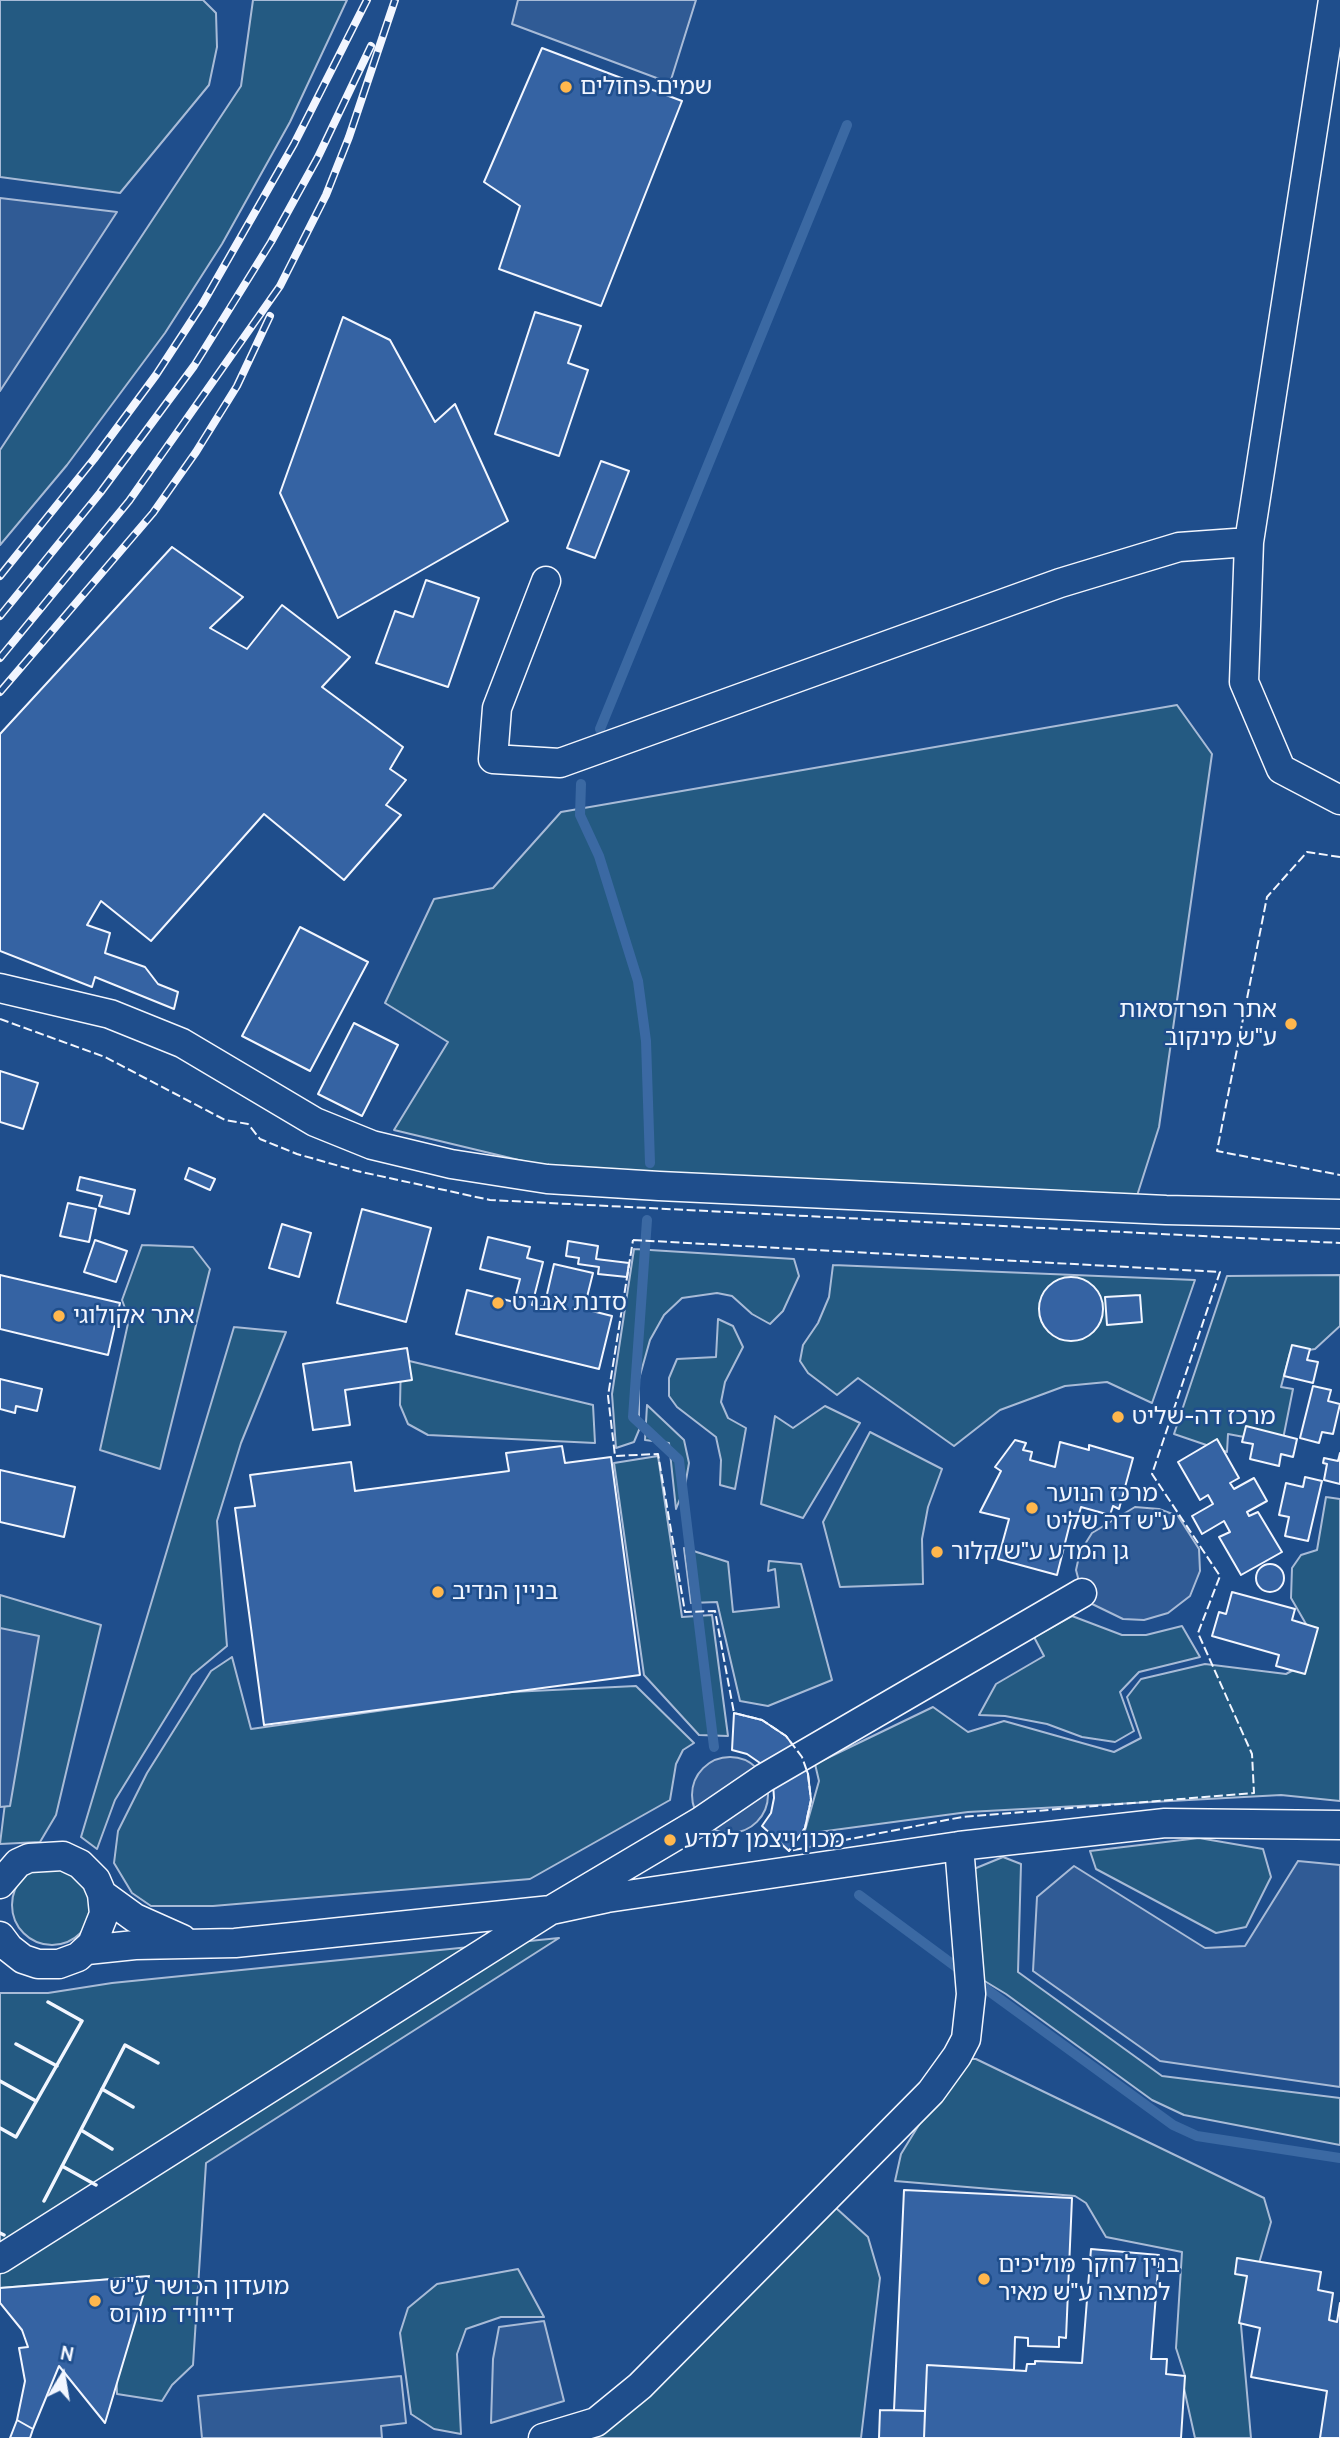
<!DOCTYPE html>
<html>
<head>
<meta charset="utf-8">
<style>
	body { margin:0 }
	#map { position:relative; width:1340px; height:2438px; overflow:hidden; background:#1f4e8c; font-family:Cabin,sans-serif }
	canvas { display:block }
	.north { position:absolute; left:28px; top:2340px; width:70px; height:70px; -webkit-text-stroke:5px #1f4e8c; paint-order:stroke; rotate:11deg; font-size:19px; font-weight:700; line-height:28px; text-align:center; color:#f2f6ff }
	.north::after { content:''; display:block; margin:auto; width:24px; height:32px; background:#f2f6ff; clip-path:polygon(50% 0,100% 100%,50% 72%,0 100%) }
</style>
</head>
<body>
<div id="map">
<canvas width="1340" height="2438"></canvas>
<div class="north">N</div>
</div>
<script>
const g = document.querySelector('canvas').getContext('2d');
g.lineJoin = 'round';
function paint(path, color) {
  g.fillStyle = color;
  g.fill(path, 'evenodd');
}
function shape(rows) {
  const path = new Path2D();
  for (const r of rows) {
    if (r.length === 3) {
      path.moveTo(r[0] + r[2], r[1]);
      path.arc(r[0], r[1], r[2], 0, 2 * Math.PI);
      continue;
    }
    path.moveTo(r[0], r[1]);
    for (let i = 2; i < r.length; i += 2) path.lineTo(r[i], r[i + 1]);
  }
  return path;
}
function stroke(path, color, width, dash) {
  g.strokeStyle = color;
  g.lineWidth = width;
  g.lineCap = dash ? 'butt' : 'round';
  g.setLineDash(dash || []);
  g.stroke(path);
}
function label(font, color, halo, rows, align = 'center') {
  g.font = font + ' Cabin,"Noto Sans Hebrew",sans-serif';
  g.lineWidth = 5;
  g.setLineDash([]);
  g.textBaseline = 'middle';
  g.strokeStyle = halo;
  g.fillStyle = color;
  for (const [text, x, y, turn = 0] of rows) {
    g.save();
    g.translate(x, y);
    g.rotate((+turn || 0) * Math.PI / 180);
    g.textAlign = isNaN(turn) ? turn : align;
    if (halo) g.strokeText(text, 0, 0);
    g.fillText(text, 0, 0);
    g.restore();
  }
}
const green = shape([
	[0,0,203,0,216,13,217,47,209,85,120,193,0,177,0,0],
	[253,0,347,0,290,122,222,244,165,333,67,465,0,545,0,450,241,86,253,0],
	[1177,705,1212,754,1159,1127,1135,1202,552,1168,394,1130,448,1042,385,1003,434,899,493,888,561,812,1177,705],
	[142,1245,193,1247,210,1269,160,1469,100,1450,129,1319,122,1300,142,1245],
	[634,1249,794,1259,799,1276,783,1311,770,1324,752,1314,732,1296,717,1293,682,1298,664,1315,650,1340,639,1379,639,1430,634,1442,616,1448,612,1394,634,1249],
	[833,1265,1195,1280,1152,1403,1107,1382,1065,1386,1000,1410,954,1446,858,1378,837,1395,808,1373,800,1361,803,1345,818,1323,829,1297,833,1265],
	[1340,1275,1340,1326,1315,1349,1290,1353,1281,1387,1293,1389,1282,1444,1228,1434,1227,1452,1174,1434,1227,1276,1340,1275],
	[718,1319,733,1326,743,1347,725,1382,721,1402,728,1418,746,1428,735,1489,720,1485,721,1460,716,1437,677,1407,669,1396,669,1378,677,1359,716,1357,718,1319],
	[234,1327,286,1332,241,1443,217,1521,227,1646,192,1675,115,1800,97,1849,81,1837,234,1327],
	[401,1359,593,1405,595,1443,428,1435,408,1424,400,1405,401,1359],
	[647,1405,684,1440,689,1463,685,1486,676,1509,669,1443,645,1440,647,1405],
	[825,1406,860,1423,803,1518,761,1504,775,1416,793,1428,825,1406],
	[870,1432,942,1469,928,1507,922,1539,923,1584,840,1587,823,1522,870,1432],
	[658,1456,682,1617,712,1615,728,1736,699,1735,644,1675,614,1463,658,1456],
	[1326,1497,1340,1499,1340,1801,1281,1795,968,1812,804,1834,819,1781,815,1764,933,1707,968,1732,1004,1721,1114,1752,1141,1738,1127,1697,1141,1679,1205,1664,1286,1674,1308,1662,1310,1631,1291,1598,1292,1568,1301,1555,1317,1550,1326,1497],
	[684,1548,728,1562,733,1612,779,1607,775,1569,768,1571,769,1561,801,1564,832,1680,768,1706,740,1701,717,1602,691,1603,684,1548],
	[0,1595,101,1625,56,1815,40,1842,0,1844,23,1656,0,1651,0,1595],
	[1072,1616,1122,1635,1146,1635,1182,1626,1200,1657,1139,1672,1120,1692,1134,1731,1115,1742,1082,1737,1047,1724,1005,1716,979,1715,996,1684,1044,1656,1034,1637,1072,1616],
	[232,1657,251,1729,511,1692,636,1686,694,1743,683,1750,676,1764,670,1800,530,1879,213,1906,151,1906,132,1893,114,1863,118,1831,147,1773,211,1671,232,1657],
	[1199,1838,1263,1849,1271,1877,1246,1927,1216,1933,1096,1869,1090,1851,1199,1838],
	[1003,1857,1021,1864,1018,1972,1162,2076,1340,2098,1340,2145,1184,2115,1152,2100,1006,1994,973,1974,964,1873,1003,1857],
	[52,1905,40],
	[559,1938,206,2163,193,2365,172,2385,162,2401,117,2394,113,2279,0,2288,0,1993,48,1993,112,1983,559,1938],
	[956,2059,976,2059,1264,2198,1271,2222,1241,2325,1251,2438,1195,2438,1183,2384,1185,2376,1176,2348,1182,2252,1106,2237,1086,2203,1075,2196,895,2181,901,2154,939,2092,956,2059],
	[836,2208,868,2237,880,2278,861,2438,573,2438,836,2208],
	[518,2269,544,2317,501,2317,466,2329,457,2354,461,2434,434,2429,411,2414,400,2333,408,2308,437,2284,518,2269]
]);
const parking = shape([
	[518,0,696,0,670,83,512,24,518,0],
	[0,198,117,212,0,391,0,198],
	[1135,1507,1159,1509,1178,1516,1199,1549,1200,1571,1190,1596,1168,1613,1144,1620,1123,1619,1088,1602,1082,1593,1076,1570,1080,1552,1092,1533,1135,1507],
	[0,1628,39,1636,10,1806,0,1807,0,1628],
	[730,1795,38],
	[1298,1861,1340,1865,1340,2087,1160,2061,1033,1971,1037,1897,1074,1866,1205,1948,1245,1946,1298,1861],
	[544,2321,564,2401,491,2423,493,2359,499,2327,544,2321],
	[401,2376,406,2423,381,2426,382,2438,202,2438,198,2396,401,2376]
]);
const stream = shape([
	[600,729,847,125],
	[581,784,580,815,599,856,638,981,646,1041,650,1163],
	[647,1220,633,1417,679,1460,714,1747],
	[859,1895,963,1972],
	[975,1981,1173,2125,1197,2136,1340,2158]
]);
const building = shape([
	[542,48,682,101,601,306,499,269,520,206,484,182,542,48],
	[535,312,581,326,568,363,588,370,559,456,495,434,535,312],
	[343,317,390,340,435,422,455,404,508,521,338,618,280,493,343,317],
	[601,461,629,471,595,558,567,548,601,461],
	[172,547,243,597,210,628,247,649,282,605,350,657,322,687,403,747,390,769,406,780,386,805,401,815,344,880,264,814,151,941,101,901,87,925,110,933,105,953,145,967,158,984,178,992,174,1009,95,977,92,987,0,951,0,734,172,547],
	[426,580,479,598,448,687,376,663,395,611,413,617,426,580],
	[300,927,368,962,310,1071,242,1036,300,927],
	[354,1023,398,1045,362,1116,318,1094,354,1023],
	[0,1071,38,1083,23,1129,0,1122,0,1071],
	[189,1168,215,1179,210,1190,185,1179,189,1168],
	[80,1177,135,1190,129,1214,99,1206,102,1196,77,1190,80,1177],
	[68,1203,96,1209,89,1242,60,1236,68,1203],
	[362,1209,431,1228,406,1322,337,1303,362,1209],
	[282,1224,311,1233,299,1277,269,1268,282,1224],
	[488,1237,530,1247,527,1258,543,1262,532,1305,544,1307,554,1264,593,1273,584,1309,612,1316,599,1369,456,1334,467,1290,514,1302,520,1279,480,1269,488,1237],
	[95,1240,127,1251,116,1282,84,1272,95,1240],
	[568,1241,598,1246,596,1259,629,1263,627,1277,598,1274,599,1267,578,1264,579,1258,566,1256,568,1241],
	[0,1275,120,1303,108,1355,0,1329,0,1275],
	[1071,1309,32],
	[1140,1295,1142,1322,1107,1325,1105,1297,1140,1295],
	[1292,1345,1310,1349,1307,1360,1318,1362,1313,1383,1284,1376,1292,1345],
	[407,1348,412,1380,345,1390,350,1425,313,1430,303,1364,407,1348],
	[0,1379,42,1389,37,1411,16,1406,15,1413,0,1409,0,1379],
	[1313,1386,1331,1390,1328,1401,1340,1404,1333,1434,1322,1432,1319,1443,1300,1438,1313,1386],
	[1246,1426,1297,1439,1293,1457,1281,1454,1279,1466,1250,1459,1253,1444,1242,1442,1246,1426],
	[1217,1439,1239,1478,1230,1483,1234,1489,1254,1478,1267,1501,1247,1512,1249,1516,1258,1512,1282,1552,1241,1575,1219,1537,1230,1532,1224,1521,1202,1534,1192,1516,1213,1504,1208,1495,1200,1500,1178,1462,1217,1439],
	[1015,1440,1026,1443,1023,1450,1032,1452,1030,1460,1055,1467,1060,1442,1089,1450,1089,1445,1133,1458,1119,1509,1113,1506,1110,1515,1081,1507,1078,1517,1072,1515,1057,1575,998,1559,1009,1519,980,1512,1001,1471,995,1467,1015,1440],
	[562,1446,565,1463,611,1457,640,1675,264,1725,235,1508,255,1506,250,1475,351,1462,355,1491,509,1471,506,1453,562,1446],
	[1340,1453,1340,1484,1324,1480,1327,1464,1323,1463,1324,1458,1338,1461,1340,1453],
	[0,1470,75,1487,64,1537,0,1522,0,1470],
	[1305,1477,1322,1481,1308,1541,1285,1536,1289,1517,1279,1515,1286,1483,1303,1487,1305,1477],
	[1270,1578,14],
	[1232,1592,1295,1609,1292,1620,1318,1628,1305,1674,1276,1666,1279,1655,1212,1636,1219,1612,1226,1614,1232,1592],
	[734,1713,762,1720,786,1736,802,1757,808,1774,811,1800,805,1828,789,1851,762,1826,771,1813,774,1798,773,1783,760,1763,747,1754,732,1750,734,1713],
	[904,2190,1072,2198,1066,2338,1059,2337,1059,2347,1028,2346,1028,2338,1015,2337,1014,2370,927,2365,925,2411,894,2410,904,2190],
	[1091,2249,1159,2255,1151,2359,1167,2359,1166,2374,1185,2376,1181,2438,924,2438,927,2365,1026,2371,1027,2364,1035,2364,1035,2361,1082,2363,1091,2249],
	[1237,2258,1321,2272,1318,2290,1333,2293,1329,2320,1337,2322,1340,2303,1340,2438,1320,2438,1327,2391,1251,2377,1260,2328,1239,2323,1247,2276,1235,2274,1237,2258],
	[149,2276,105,2423,59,2366,33,2429,17,2420,25,2381,19,2348,28,2347,22,2330,0,2303,0,2288,149,2276],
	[880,2410,925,2411,924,2438,879,2438,880,2410],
	[17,2420,33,2429,30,2438,10,2438,17,2420]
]);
const street = shape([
	[1333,0,1249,542,1244,682,1281,769,1340,800],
	[546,581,497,708,493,759,560,763,1060,583,1179,547,1249,542],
	[0,988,110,1014,182,1043,315,1122,372,1145,451,1164,547,1179,659,1186,1166,1210,1340,1214],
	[0,1884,18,1863,29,1858,63,1856,80,1864,96,1880,102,1894,104,1914,92,1944,78,1957,59,1964,38,1964,23,1959,9,1948,0,1936],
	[102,1894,135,1918,182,1939],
	[87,1950,135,1945,235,1943,551,1910,607,1898,959,1846,1165,1823,1340,1825],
	[0,2259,551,1910,701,1821,764,1778,1082,1593],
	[543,2438,596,2422,640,2386,931,2092,957,2056,966,2039,971,1994,959,1846]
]);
const rail = shape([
	[0,576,94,459,156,375,203,303,294,144,367,0],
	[0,616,100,493,194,366,271,242,318,157,371,46],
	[0,658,129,501,280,286,326,195,349,137,395,0],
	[0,692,153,513,196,452,237,386,270,316]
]);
const fence = shape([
	[1340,857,1307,852,1267,897,1217,1151,1340,1175],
	[0,1019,105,1057,225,1120,248,1124,260,1139,297,1154,357,1171,490,1200,1340,1243],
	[633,1240,1220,1272,1152,1474,1220,1576,1198,1633,1252,1754,1254,1793,962,1817,789,1851,805,1828,811,1800,808,1774,802,1757,786,1736,762,1720,734,1713,715,1611,685,1612,658,1454,615,1456,608,1396,633,1240]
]);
const wall = shape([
	[16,2044,57,2066],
	[0,2081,36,2101],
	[102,2089,133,2107],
	[0,2128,16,2137,82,2021,48,2002],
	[81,2130,112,2149],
	[62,2166,96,2185],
	[44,2201,125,2045,158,2063],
	[0,2233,4,2235]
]);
const markers = [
	[566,87,7,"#ffb74d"],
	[1291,1024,7,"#ffb74d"],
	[498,1303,7,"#ffb74d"],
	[59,1316,7,"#ffb74d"],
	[1118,1417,7,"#ffb74d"],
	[1032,1508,7,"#ffb74d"],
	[937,1552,7,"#ffb74d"],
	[438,1592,7,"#ffb74d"],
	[670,1840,7,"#ffb74d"],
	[984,2279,7,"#ffb74d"],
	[95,2301,7,"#ffb74d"]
];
const poiNames = [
	["שמים כחולים",580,87],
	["אתר הפרדסאות",1277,1010,"right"],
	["ע\"ש מינקוב",1277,1038,"right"],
	["סדנת אברט",512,1303],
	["אתר אקולוגי",73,1316],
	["מרכז דה-שליט",1132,1417],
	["מרכז הנוער",1046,1494],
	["ע\"ש דה שליט",1046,1522],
	["גן המדע ע\"ש קלור",951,1552],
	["בניין הנדיב",452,1592],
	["מכון ויצמן למדע",684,1840],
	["בנין לחקר מוליכים",998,2265],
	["למחצה ע\"ש מאיר",998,2293],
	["מועדון הכושר ע\"ש",109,2287],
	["דייוויד מורוס",109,2315]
];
paint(green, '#245a82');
stroke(green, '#a8bbd7', 2);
paint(parking, '#305b95');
stroke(parking, '#a8bbd7', 2);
stroke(stream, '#3b69a3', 10);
paint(building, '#3563a3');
stroke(building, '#f2f6ff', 2);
stroke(street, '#f2f6ff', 31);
stroke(street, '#1f4e8c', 28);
stroke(rail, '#f2f6ff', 8);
stroke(rail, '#1f4e8c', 5, [16]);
stroke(fence, '#f2f6ff', 2, [9, 3.5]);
stroke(wall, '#f2f6ff', 3.5);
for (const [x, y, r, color] of markers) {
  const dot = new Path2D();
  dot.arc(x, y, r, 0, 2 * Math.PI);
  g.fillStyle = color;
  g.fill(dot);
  stroke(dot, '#1f4e8c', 2.5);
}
label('24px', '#f2f6ff', '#1f4e8c', poiNames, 'left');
</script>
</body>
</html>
